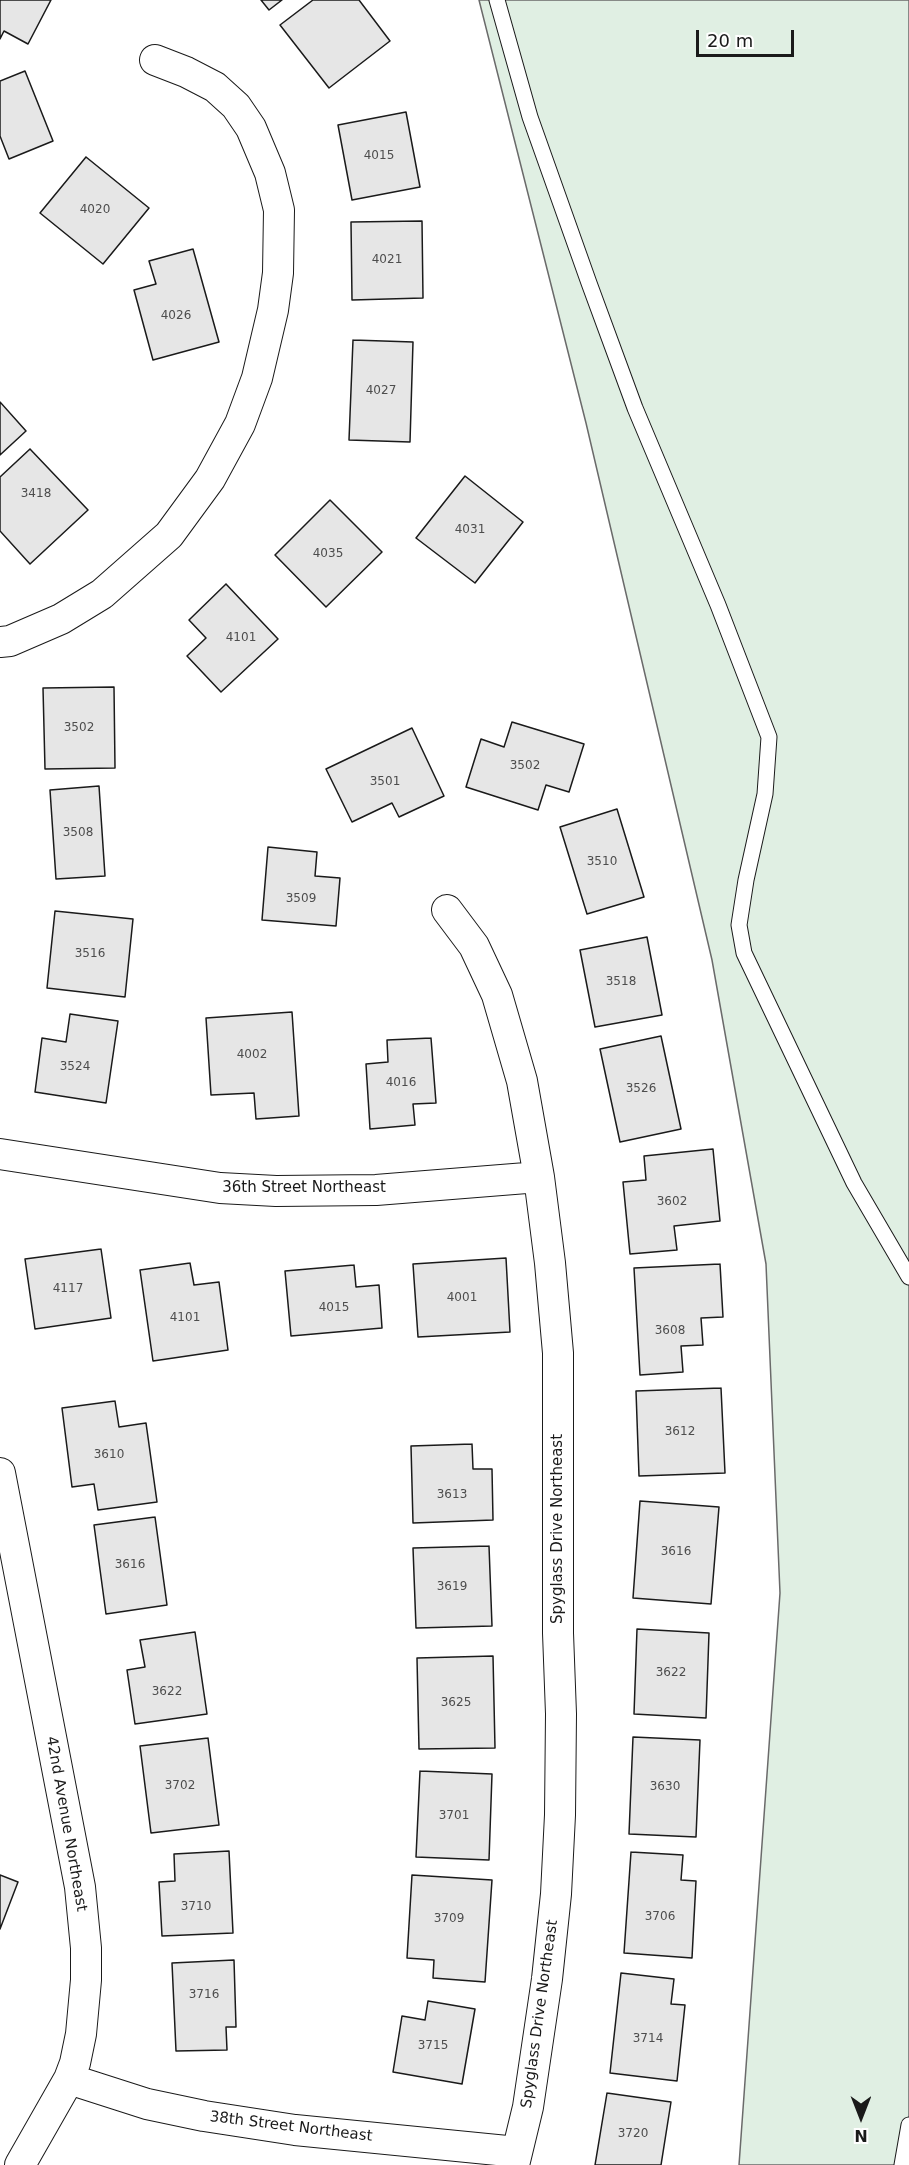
<!DOCTYPE html>
<html>
<head>
<meta charset="utf-8">
<style>
	body { margin:0 }
	#map { position:relative; width:909px; height:2165px; overflow:hidden; background:#fff; font-family:"DejaVu Sans",sans-serif }
	canvas { display:block }
	.north { position:absolute; left:831px; top:2087px; width:60px; height:60px; -webkit-text-stroke:4px #fff; paint-order:stroke; rotate:180deg; font-size:16px; font-weight:700; line-height:24px; text-align:center; color:#1a1a1a }
	.north::after { content:''; display:block; margin:auto; width:21px; height:27px; background:#1a1a1a; clip-path:polygon(50% 0,100% 100%,50% 72%,0 100%) }
	.scale { position:absolute; left:696px; top:30px; width:98px; height:27px; box-sizing:border-box; border:3px solid #1a1a1a; border-top:0; padding-left:8px; font-size:18px; line-height:21px; white-space:nowrap; color:#1a1a1a; -webkit-text-stroke:4px #fff; paint-order:stroke }
</style>
</head>
<body>
<div id="map">
<canvas width="909" height="2165"></canvas>
<div class="north">N</div>
<div class="scale">20 m</div>
</div>
<script>
const g = document.querySelector('canvas').getContext('2d');
g.lineJoin = 'round';
function paint(path, color) {
  g.fillStyle = color;
  g.fill(path, 'evenodd');
}
function shape(rows) {
  const path = new Path2D();
  for (const r of rows) {
    path.moveTo(r[0], r[1]);
    for (let i = 2; i < r.length; i += 2) path.lineTo(r[i], r[i + 1]);
  }
  return path;
}
function stroke(path, color, width, dash) {
  g.strokeStyle = color;
  g.lineWidth = width;
  g.lineCap = dash ? 'butt' : 'round';
  g.setLineDash(dash || []);
  g.stroke(path);
}
function label(font, color, halo, rows, align = 'center') {
  g.font = font + ' "DejaVu Sans",sans-serif';
  g.lineWidth = 4.5;
  g.setLineDash([]);
  g.textBaseline = 'middle';
  g.strokeStyle = halo;
  g.fillStyle = color;
  for (const [text, x, y, turn = 0] of rows) {
    g.save();
    g.translate(x, y);
    g.rotate((+turn || 0) * Math.PI / 180);
    g.textAlign = isNaN(turn) ? turn : align;
    if (halo) g.strokeText(text, 0, 0);
    g.fillText(text, 0, 0);
    g.restore();
  }
}
const green = shape([
	[479,0,909,0,909,2165,739,2165,780,1593,766,1264,712,960,586,423,479,0]
]);
const building = shape([
	[0,0,51,0,28,44,4,31,0,39,0,0],
	[261,0,282,0,269,10,261,0],
	[313,0,359,0,390,41,329,88,280,25,313,0],
	[25,71,53,141,9,159,0,136,0,81,25,71],
	[406,112,420,187,352,200,338,125,406,112],
	[86,157,149,208,103,264,40,213,86,157],
	[422,221,423,298,352,300,351,222,422,221],
	[193,249,219,342,153,360,134,290,156,284,149,261,193,249],
	[353,340,413,342,410,442,349,440,353,340],
	[0,402,26,431,0,455,0,402],
	[30,449,88,510,30,564,0,531,0,477,30,449],
	[465,476,523,522,475,583,416,538,465,476],
	[330,500,382,552,326,607,275,555,330,500],
	[226,584,278,639,221,692,187,656,206,638,189,620,226,584],
	[114,687,115,768,45,769,43,688,114,687],
	[512,722,584,744,569,792,546,785,538,810,466,787,481,739,504,747,512,722],
	[412,728,444,796,399,817,392,803,352,822,326,769,412,728],
	[99,786,105,876,56,879,50,790,99,786],
	[617,809,644,897,587,914,560,827,617,809],
	[268,847,317,852,315,876,340,878,336,926,262,920,268,847],
	[55,911,133,919,125,997,47,988,55,911],
	[647,937,662,1015,595,1027,580,950,647,937],
	[292,1012,299,1116,256,1119,254,1093,211,1095,206,1018,292,1012],
	[70,1014,118,1021,106,1103,35,1092,42,1038,66,1042,70,1014],
	[661,1036,681,1129,620,1142,600,1049,661,1036],
	[431,1038,436,1103,413,1104,415,1125,370,1129,366,1064,388,1062,387,1040,431,1038],
	[713,1149,720,1221,674,1226,677,1250,630,1254,623,1182,646,1180,644,1156,713,1149],
	[101,1249,111,1318,35,1329,25,1259,101,1249],
	[506,1258,510,1332,418,1337,413,1264,506,1258],
	[190,1263,194,1285,219,1282,228,1350,153,1361,140,1270,190,1263],
	[720,1264,723,1317,701,1318,703,1345,681,1346,683,1372,640,1375,634,1268,720,1264],
	[354,1265,356,1287,379,1285,382,1328,291,1336,285,1271,354,1265],
	[721,1388,725,1473,639,1476,636,1391,721,1388],
	[115,1401,119,1427,146,1423,157,1502,98,1510,94,1484,72,1487,62,1408,115,1401],
	[472,1444,473,1469,492,1469,493,1520,413,1523,411,1446,472,1444],
	[640,1501,719,1507,711,1604,633,1598,640,1501],
	[155,1517,167,1605,106,1614,94,1525,155,1517],
	[489,1546,492,1626,416,1628,413,1548,489,1546],
	[637,1629,709,1633,706,1718,634,1714,637,1629],
	[195,1632,207,1714,135,1724,127,1670,145,1667,140,1640,195,1632],
	[493,1656,495,1748,419,1749,417,1658,493,1656],
	[633,1737,700,1740,696,1837,629,1834,633,1737],
	[208,1738,219,1825,151,1833,140,1746,208,1738],
	[420,1771,492,1774,489,1860,416,1857,420,1771],
	[229,1851,233,1933,162,1936,159,1882,175,1881,174,1854,229,1851],
	[631,1852,683,1855,681,1880,696,1881,692,1958,624,1953,631,1852],
	[0,1875,18,1882,0,1929,0,1875],
	[412,1875,492,1880,485,1982,433,1978,434,1960,407,1958,412,1875],
	[234,1960,236,2027,226,2027,227,2050,176,2051,172,1963,234,1960],
	[621,1973,674,1979,671,2004,685,2005,677,2081,610,2073,621,1973],
	[428,2001,475,2009,462,2084,393,2072,402,2016,425,2020,428,2001],
	[607,2093,671,2102,661,2165,595,2165,607,2093]
]);
const service = shape([
	[497,0,530,117,589,283,635,408,718,605,769,737,765,794,746,880,739,925,744,953,854,1183,909,1277],
	[902,2165,909,2125]
]);
const minor = shape([
	[0,642,10,641,61,619,102,594,169,535,210,479,240,424,257,378,273,310,278,273,279,210,270,173,251,128,236,106,215,87,186,72,155,60],
	[447,910,474,946,497,995,522,1081,539,1177,550,1263,558,1353,558,1633,561,1714,560,1815,556,1894,547,1979,528,2107,514,2165],
	[0,1154,220,1188,276,1191,376,1190,539,1177],
	[0,1473,80,1887,86,1948,86,1980,81,2034,75,2063,69,2079,20,2165],
	[69,2079,147,2104,204,2116,295,2130,517,2152]
]);
const numberNames = [
	["4015",379,156],
	["4020",95,210],
	["4021",387,260],
	["4026",176,316],
	["4027",381,391],
	["3418",36,494],
	["4031",470,530],
	["4035",328,554],
	["4101",241,638],
	["3502",79,728],
	["3502",525,766],
	["3501",385,782],
	["3508",78,833],
	["3510",602,862],
	["3509",301,899],
	["3516",90,954],
	["3518",621,982],
	["4002",252,1055],
	["3524",75,1067],
	["4016",401,1083],
	["3526",641,1089],
	["3602",672,1202],
	["4117",68,1289],
	["4001",462,1298],
	["4015",334,1308],
	["4101",185,1318],
	["3608",670,1331],
	["3612",680,1432],
	["3610",109,1455],
	["3613",452,1495],
	["3616",676,1552],
	["3616",130,1565],
	["3619",452,1587],
	["3622",671,1673],
	["3622",167,1692],
	["3625",456,1703],
	["3702",180,1786],
	["3630",665,1787],
	["3701",454,1816],
	["3710",196,1907],
	["3706",660,1917],
	["3709",449,1919],
	["3716",204,1995],
	["3714",648,2039],
	["3715",433,2046],
	["3720",633,2134]
];
const streetNames = [
	["36th Street Northeast",304,1188],
	["Spyglass Drive Northeast",558,1529,-90],
	["42nd Avenue Northeast",66,1824,80],
	["Spyglass Drive Northeast",540,2014,-82],
	["38th Street Northeast",291,2127,7]
];
paint(green, '#e0efe3');
stroke(green, '#6a6a6a', 1.5);
paint(building, '#e6e6e6');
stroke(building, '#1a1a1a', 1.5);
stroke(service, '#1a1a1a', 17);
stroke(minor, '#1a1a1a', 32);
stroke(service, '#fff', 15);
stroke(minor, '#fff', 30);
label('12px', '#4d4d4d', null, numberNames);
label('15px', '#1a1a1a', '#fff', streetNames);
</script>
</body>
</html>
